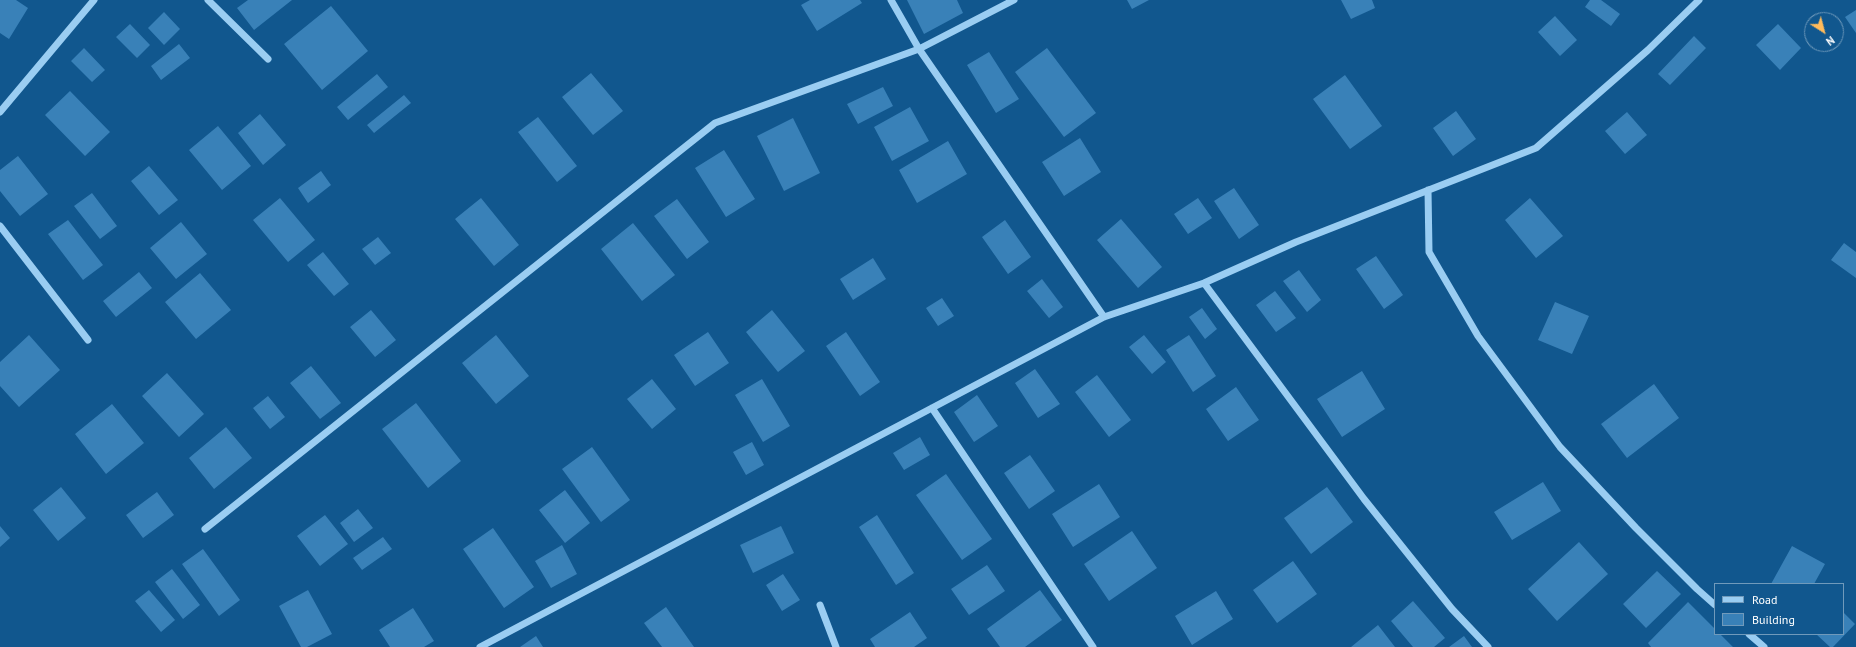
<!DOCTYPE html>
<html>
<head>
<meta charset="utf-8">
<style>
	body { margin:0 }
	#map { position:relative; width:1856px; height:647px; overflow:hidden; background:#11578e; font-family:"PT Sans",sans-serif }
	canvas { display:block }
	.legend { position:absolute; left:1714px; top:583px; width:130px; height:52px; box-sizing:border-box; background:#11578e; border:1px solid #709abb; margin:0; padding:5px 7px; list-style:none; font-size:12px; color:#fff }
	.legend li { display:flex; align-items:center; gap:8px; height:20px }
	.legend b { width:20px; border:1px solid #709abb }
	.north { position:absolute; left:1804px; top:12px; width:40px; height:40px; box-sizing:border-box; background:#11578e; border:1px solid #709abb; border-radius:50%; rotate:144deg; font-size:11px; font-weight:700; line-height:16px; text-align:center; color:#fff }
	.north::after { content:''; display:block; margin:auto; width:14px; height:18px; background:#ffbb5b; clip-path:polygon(50% 0,100% 100%,50% 72%,0 100%) }
</style>
</head>
<body>
<div id="map">
<canvas width="1856" height="647"></canvas>
<ul class="legend">
<li><b style="height:5px;background:#9acdf2"></b>Road</li>
<li><b style="height:11px;background:#3981b8"></b>Building</li>
</ul>
<div class="north">N</div>
</div>
<script>
const g = document.querySelector('canvas').getContext('2d');
g.lineJoin = 'round';
function paint(path, color) {
  g.fillStyle = color;
  g.fill(path, 'evenodd');
}
function shape(rows) {
  const path = new Path2D();
  for (const r of rows) {
    path.moveTo(r[0], r[1]);
    for (let i = 2; i < r.length; i += 2) path.lineTo(r[i], r[i + 1]);
  }
  return path;
}
function stroke(path, color, width, dash) {
  g.strokeStyle = color;
  g.lineWidth = width;
  g.lineCap = dash ? 'butt' : 'round';
  g.setLineDash(dash || []);
  g.stroke(path);
}
const building = shape([
	[0,0,16,0,28,8,9,39,0,33],
	[248,0,292,0,254,30,237,8],
	[810,0,860,0,862,3,817,31,801,5],
	[907,0,957,0,963,13,924,34],
	[1127,0,1149,0,1132,9],
	[1341,0,1372,0,1375,8,1351,19],
	[1590,0,1601,0,1620,14,1611,26,1585,7],
	[331,6,368,51,322,90,284,44],
	[1856,10,1856,33,1845,17],
	[164,12,180,29,164,45,148,28],
	[1555,16,1577,40,1560,56,1538,32],
	[130,24,150,45,137,58,116,37],
	[1778,24,1801,48,1780,70,1756,45],
	[1694,36,1706,48,1670,85,1658,74],
	[179,44,190,58,161,80,151,66],
	[84,48,105,70,92,82,71,61],
	[1047,48,1096,113,1064,137,1015,72],
	[989,52,1019,99,996,113,967,65],
	[591,73,623,111,593,135,562,97],
	[377,74,388,87,348,120,337,107],
	[1345,75,1382,126,1350,149,1313,99],
	[883,87,893,106,858,124,847,104],
	[70,91,110,132,85,156,45,115],
	[404,95,411,103,374,133,367,125],
	[910,107,929,141,892,161,874,127],
	[1456,111,1476,139,1453,156,1433,128],
	[1627,112,1647,135,1625,154,1605,131],
	[260,114,286,145,263,165,238,133],
	[538,117,577,166,557,182,518,132],
	[793,118,820,173,784,191,757,136],
	[218,126,251,166,222,190,189,150],
	[1080,138,1101,172,1064,196,1042,162],
	[948,141,967,174,917,203,899,170],
	[724,150,755,199,726,217,695,168],
	[18,156,48,194,20,216,0,191,0,170],
	[149,166,178,200,159,215,131,181],
	[321,171,331,185,308,203,298,188],
	[1234,188,1259,225,1239,239,1214,201],
	[92,193,117,226,100,239,74,206],
	[280,198,315,240,288,262,253,220],
	[481,198,519,245,494,266,455,219],
	[1198,198,1212,218,1188,234,1174,214],
	[1530,198,1563,236,1536,258,1505,220],
	[677,199,709,242,687,259,654,216],
	[1121,219,1162,267,1138,288,1097,240],
	[68,220,103,265,83,280,48,234],
	[1005,220,1031,257,1008,274,982,237],
	[181,222,207,254,176,279,150,248],
	[633,223,675,275,642,301,601,249],
	[378,237,391,253,375,265,362,249],
	[1844,243,1856,252,1856,278,1831,260],
	[323,252,349,284,334,296,307,265],
	[1376,256,1403,295,1384,309,1356,269],
	[873,258,886,279,853,300,840,279],
	[1299,270,1321,300,1307,312,1283,281],
	[139,272,152,288,116,317,103,301],
	[200,273,231,310,196,339,165,302],
	[1042,279,1063,307,1049,318,1027,291],
	[1275,291,1296,318,1276,332,1256,305],
	[942,298,954,316,938,326,926,308],
	[1555,302,1589,316,1572,354,1538,340],
	[1202,308,1217,329,1205,339,1189,317],
	[371,310,396,340,375,357,350,327],
	[772,310,805,351,778,372,746,332],
	[708,332,729,363,695,386,674,355],
	[846,332,880,382,860,396,826,346],
	[29,335,60,370,19,407,0,386,0,362],
	[496,335,529,376,496,404,462,363],
	[1144,335,1166,362,1152,374,1129,347],
	[1189,335,1216,376,1193,392,1166,350],
	[311,366,341,403,320,419,290,383],
	[1035,369,1060,404,1038,418,1015,383],
	[1362,371,1385,409,1342,437,1317,399],
	[167,373,204,414,179,437,142,396],
	[1097,375,1131,420,1109,437,1075,392],
	[652,379,676,409,652,429,627,399],
	[762,379,790,426,763,442,735,395],
	[1654,384,1679,418,1627,458,1601,424],
	[1236,387,1259,420,1228,441,1206,409],
	[977,395,998,426,974,442,954,412],
	[268,396,285,417,270,429,253,408],
	[416,403,461,461,428,488,382,429],
	[112,404,144,443,106,474,75,434],
	[226,427,252,458,214,489,189,458],
	[920,437,930,455,904,470,893,453],
	[752,442,764,465,746,475,733,452],
	[592,447,630,500,601,522,562,469],
	[1030,455,1055,491,1029,509,1004,473],
	[946,474,992,539,962,560,916,495],
	[1543,482,1561,511,1512,540,1494,512],
	[1099,484,1120,517,1073,547,1052,514],
	[61,487,86,518,58,541,33,510],
	[1327,487,1353,522,1311,554,1284,518],
	[565,490,590,523,565,543,539,510],
	[157,492,174,515,143,538,126,515],
	[358,509,373,528,354,542,340,523],
	[325,515,348,544,320,566,297,536],
	[877,515,914,573,896,585,859,527],
	[0,526,10,538,0,547],
	[781,526,794,553,753,573,740,545],
	[493,528,534,587,504,608,463,549],
	[1132,531,1157,568,1109,601,1084,564],
	[383,537,392,549,362,570,353,558],
	[1579,542,1608,574,1557,621,1528,589],
	[562,545,577,574,551,588,535,561],
	[1792,546,1825,564,1814,584,1771,584],
	[203,549,240,600,219,616,182,564],
	[1293,561,1317,594,1277,623,1253,590],
	[987,565,1005,591,969,615,951,589],
	[172,569,200,605,183,619,155,582],
	[1657,571,1681,594,1646,628,1623,604],
	[783,574,800,600,782,611,766,585],
	[149,590,175,620,161,632,135,601],
	[308,590,332,634,307,647,301,647,279,606],
	[1040,590,1062,620,1025,647,1000,647,987,629],
	[1216,591,1233,619,1192,645,1175,616],
	[1413,601,1445,638,1434,647,1413,647,1391,621],
	[1688,602,1715,629,1715,634,1720,634,1733,647,1651,647,1648,643],
	[666,607,694,647,662,647,644,623],
	[413,608,434,641,424,647,390,647,379,630],
	[910,612,927,638,914,647,875,647,870,639],
	[1843,612,1855,624,1833,647,1830,647,1816,634,1843,634],
	[1378,625,1395,647,1351,647],
	[536,636,543,647,520,647],
	[1464,636,1472,647,1449,647]
]);
const minor = shape([
	[208,0,268,59],
	[1014,0,919,49,1104,317],
	[0,112,94,0],
	[1428,190,1429,252,1478,336,1560,447,1636,528,1697,589,1715,605],
	[0,226,88,340],
	[1204,283,1364,499,1452,609,1488,647],
	[932,408,1093,647],
	[205,529,715,123,919,49,891,0],
	[820,605,836,647],
	[1749,634,1764,647],
	[480,647,1104,317,1204,283,1296,242,1536,148,1648,50,1699,0]
]);
paint(building, '#3981b8');
stroke(minor, '#9acdf2', 7);
</script>
</body>
</html>
